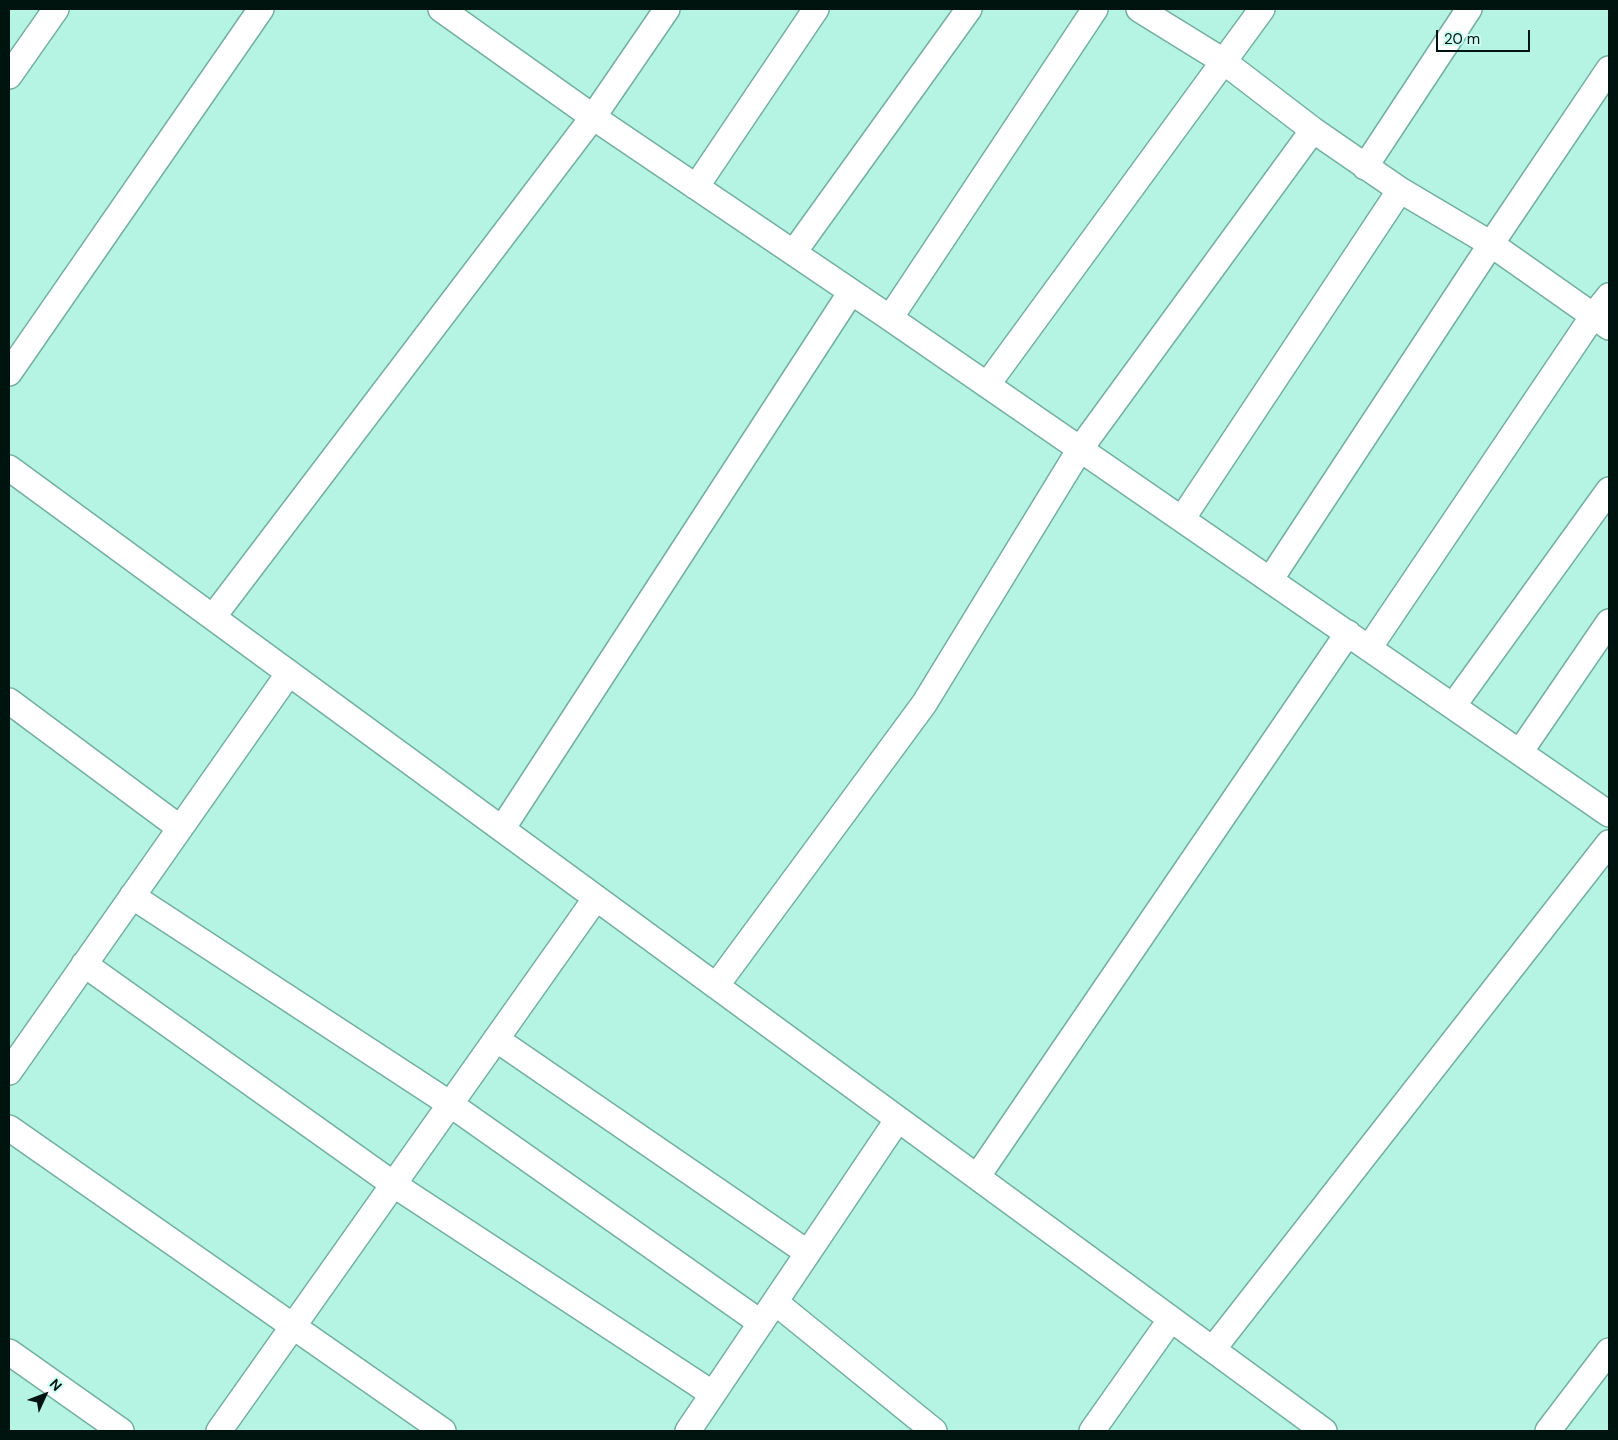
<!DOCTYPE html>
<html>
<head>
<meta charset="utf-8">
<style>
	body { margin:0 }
	#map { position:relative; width:1618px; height:1440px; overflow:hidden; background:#b5f3e3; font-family:"DM Sans",sans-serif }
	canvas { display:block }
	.frame { position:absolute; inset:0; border:10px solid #00140f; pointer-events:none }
	.north { position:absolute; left:20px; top:1370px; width:50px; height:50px; -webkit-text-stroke:4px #ccfdf1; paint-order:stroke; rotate:47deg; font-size:14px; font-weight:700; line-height:20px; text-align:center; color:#00140f }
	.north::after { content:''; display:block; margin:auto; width:18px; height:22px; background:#00140f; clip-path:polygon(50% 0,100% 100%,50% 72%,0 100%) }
	.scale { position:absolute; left:1436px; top:30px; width:94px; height:22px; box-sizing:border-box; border:2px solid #00140f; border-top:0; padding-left:6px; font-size:15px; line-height:18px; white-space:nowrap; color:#00140f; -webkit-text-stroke:4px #ccfdf1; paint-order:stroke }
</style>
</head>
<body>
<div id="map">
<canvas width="1618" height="1440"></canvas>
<div class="frame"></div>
<div class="north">N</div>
<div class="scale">20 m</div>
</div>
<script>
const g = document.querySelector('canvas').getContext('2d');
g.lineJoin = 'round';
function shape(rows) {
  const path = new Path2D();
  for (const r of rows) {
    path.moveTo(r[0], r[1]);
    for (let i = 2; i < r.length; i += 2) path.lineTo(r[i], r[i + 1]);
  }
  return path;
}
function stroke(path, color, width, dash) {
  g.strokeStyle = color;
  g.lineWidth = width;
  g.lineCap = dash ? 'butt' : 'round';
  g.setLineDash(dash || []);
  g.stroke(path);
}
const minor = shape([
	[441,9,593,117,890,318,1609,814],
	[1139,9,1223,61,1313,130,1400,190,1491,244,1609,327],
	[9,76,56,9],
	[1365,167,1469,9],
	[696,187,816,9],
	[794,252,969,9],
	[890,318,1095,9],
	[9,373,261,9],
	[987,385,1262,9],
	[9,468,1324,1431],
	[1182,519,1400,190],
	[1270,580,1491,244,1609,69],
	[213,617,593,117,667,9],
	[1369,648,1593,316,1609,296],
	[9,701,180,828],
	[1453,706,1609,490],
	[1520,752,1609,622],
	[502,829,851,292],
	[132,896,450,1104,761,1323],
	[84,964,393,1184,713,1394],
	[716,986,924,704,1080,449,1313,130],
	[496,1039,808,1253],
	[9,1072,289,673],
	[9,1128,443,1431],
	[977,1177,1348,633],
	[775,1302,934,1431],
	[1213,1349,1609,843],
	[9,1352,121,1431],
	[219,1431,596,898],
	[688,1431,898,1119],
	[1092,1431,1171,1319],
	[1548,1431,1609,1351]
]);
stroke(minor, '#73afa1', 28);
stroke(minor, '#fff', 25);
</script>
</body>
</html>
